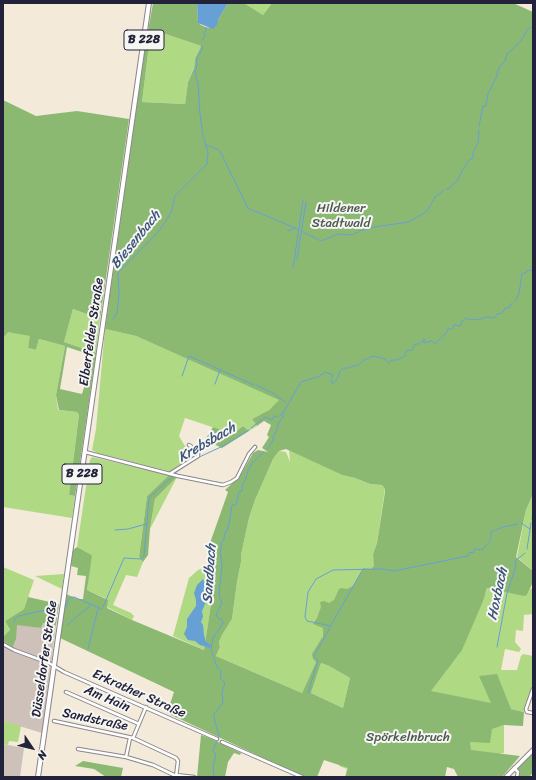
<!DOCTYPE html>
<html>
<head>
<meta charset="utf-8">
<style>
	body { margin:0 }
	#map { position:relative; width:536px; height:780px; overflow:hidden; background:#f3eada; font-family:Sriracha,sans-serif }
	canvas { display:block }
	.frame { position:absolute; inset:0; border:4px solid #22223b; pointer-events:none }
	.north { position:absolute; left:12px; top:728px; width:40px; height:40px; -webkit-text-stroke:3px #f6f6f2; paint-order:stroke; rotate:125deg; font-size:11px; font-weight:700; line-height:16px; text-align:center; color:#22223b }
	.north::after { content:''; display:block; margin:auto; width:14px; height:18px; background:#22223b; clip-path:polygon(50% 0,100% 100%,50% 72%,0 100%) }
</style>
</head>
<body>
<div id="map">
<canvas width="536" height="780"></canvas>
<div class="frame"></div>
<div class="north">N</div>
</div>
<script>
const g = document.querySelector('canvas').getContext('2d');
g.lineJoin = 'round';
function paint(path, color) {
  g.fillStyle = color;
  g.fill(path, 'evenodd');
}
function shape(rows) {
  const path = new Path2D();
  for (const r of rows) {
    path.moveTo(r[0], r[1]);
    for (let i = 2; i < r.length; i += 2) path.lineTo(r[i], r[i + 1]);
  }
  return path;
}
function stroke(path, color, width, dash) {
  g.strokeStyle = color;
  g.lineWidth = width;
  g.lineCap = dash ? 'butt' : 'round';
  g.setLineDash(dash || []);
  g.stroke(path);
}
function label(font, color, halo, rows, align = 'center') {
  g.font = font + ' Sriracha,sans-serif';
  g.lineWidth = 4;
  g.setLineDash([]);
  g.textBaseline = 'middle';
  g.strokeStyle = halo;
  g.fillStyle = color;
  for (const [text, x, y, turn = 0] of rows) {
    g.save();
    g.translate(x, y);
    g.rotate((+turn || 0) * Math.PI / 180);
    g.textAlign = isNaN(turn) ? turn : align;
    if (halo) g.strokeText(text, 0, 0);
    g.fillText(text, 0, 0);
    g.restore();
  }
}
const industrial = shape([
	[42,623,56,625,42,733,3,721,3,641,13,647,16,639,16,624,41,628],
	[3,744,24,748,20,777,3,777]
]);
const green = shape([
	[244,3,272,3,263,15],
	[154,30,201,46,195,59,194,67,188,82,185,104,142,102,149,45],
	[73,309,100,319,96,353,64,342],
	[3,329,31,336,28,348,36,350,39,339,65,346,56,395,58,410,77,412,79,415,69,495,75,496,72,518,3,507],
	[105,329,136,336,280,400,269,410,252,419,257,426,249,431,243,426,233,434,185,418,179,436,192,458,172,472,98,453,92,450,96,429],
	[289,450,342,475,355,478,370,484,382,485,385,489,377,543,373,554,375,566,486,593,487,588,518,594,527,595,530,589,533,588,533,614,524,615,523,631,516,630,515,642,521,649,519,652,505,649,501,670,517,670,521,656,523,654,533,656,533,685,524,712,511,709,498,727,504,725,504,753,501,753,501,755,466,752,361,777,346,773,347,769,339,766,352,725,374,640,323,635,316,662,302,693,216,656,220,647,219,642,222,635,232,619,237,582,241,562,241,555,249,518,255,500,273,459,279,451,286,452,290,462],
	[92,457,169,475,147,496,139,557,143,562,137,577,126,575,113,605,131,613,134,616,132,620,107,607,105,598,87,590,91,556,90,554,77,547,90,460],
	[177,477,150,529,155,499],
	[533,494,533,571,517,557,526,510],
	[209,553,213,578,211,604,204,650,173,636,189,578,198,570,208,566],
	[3,567,34,580,24,609,5,621,10,631,3,637],
	[64,574,62,589,35,576],
	[321,663,329,666,350,678,343,708,311,693],
	[3,721,21,726,18,742,9,741,8,745,3,744]
]);
const forest = shape([
	[153,3,197,3,198,22,201,25,208,28,218,20,228,3,244,3,263,15,272,3,513,3,533,12,533,494,526,510,516,557,533,571,533,582,527,595,524,596,487,588,483,601,462,650,431,691,491,703,479,676,497,674,511,709,524,712,523,726,504,725,492,729,490,743,470,742,471,750,520,756,502,777,458,777,454,769,447,767,445,777,345,777,348,768,324,760,317,777,304,777,167,713,174,692,60,638,66,594,78,599,83,599,86,576,77,575,78,568,71,566,73,550,77,547,90,554,92,556,87,590,108,600,107,608,132,620,204,650,211,604,213,578,209,553,210,543,228,492,225,490,240,476,253,453,258,450,268,452,262,448,269,437,267,435,271,425,264,421,257,426,252,419,269,410,279,400,136,336,105,329,145,48],
	[154,30,201,46,195,59,194,68,188,82,185,104,142,102,149,45],
	[286,449,342,475,355,478,370,484,382,485,385,489,385,492,377,543,373,554,374,566,371,569,363,568,353,586,347,589,341,588,339,589,334,600,329,603,324,601,320,602,321,607,317,618,313,624,323,628,323,636,312,654,313,659,316,662,302,693,216,656,220,647,219,642,222,635,232,619,237,582,241,562,241,555,249,518,255,500,273,459,279,451],
	[321,663,329,666,350,678,343,708,311,693],
	[3,100,36,116,77,111,129,119,100,319,73,309,64,342,96,353,75,496,69,495,79,415,77,412,59,410,56,395,65,346,39,339,36,350,28,348,30,336,8,332,3,338],
	[67,347,94,356,82,394,60,389],
	[243,426,249,431,222,448,205,440,213,427,233,434],
	[169,475,177,477,155,499,150,529,148,555,143,562,139,557,147,496],
	[28,597,59,604,56,625,43,623,41,628,17,625,16,639,13,647,3,641,3,637,10,630,5,621,24,609],
	[201,735,212,739,241,753,240,755,234,753,228,762,225,777,197,777],
	[533,753,533,774,532,774,529,777,519,777,515,771],
	[83,761,123,768,121,777,106,777,94,769,75,766]
]);
const water = shape([
	[197,3,228,3,218,20,217,25,213,29,198,23],
	[203,579,205,583,204,586,206,602,202,611,203,617,201,622,203,625,204,635,206,642,211,645,210,648,200,645,195,641,188,640,184,634,187,627,187,619,196,606,196,600,194,593,197,585]
]);
const stream = shape([
	[202,40,205,37,204,34,207,27],
	[202,46,202,50,197,57,197,66,195,71,198,84,200,114,203,137],
	[479,126,483,106,486,106,487,103,486,102,488,98,487,96,497,76,497,74,499,68,505,61,507,54,520,42,528,29,533,26],
	[206,145,219,150,221,153,248,208,295,228],
	[446,189,450,188,452,185,457,181,462,171,469,160,473,158,473,153,478,143,479,130],
	[288,231,295,228,298,230],
	[301,231,321,241,338,234,352,235,360,231,374,227,409,222,427,211,435,197,444,190],
	[533,253,533,255],
	[297,259,306,202],
	[293,268,303,201],
	[515,301,519,294,522,274,527,272,528,270,532,271,533,259],
	[113,319,117,313,119,294,118,273,159,231,171,213,175,196,207,164,208,153,204,139],
	[412,350,415,344,419,344,424,339,425,340,423,342,424,343,432,341,435,344,447,332,448,329,452,329,455,324,458,326,461,325,462,321,466,318,471,320,481,319,487,317,494,318,498,313,500,314,503,312,505,308,509,308,512,303],
	[182,376,189,356,254,385],
	[215,384,220,370],
	[256,385,273,393,285,402],
	[279,416,283,413],
	[251,428,265,417,272,420,274,416,277,417],
	[267,449,273,441,273,437,277,430,278,424,283,417,283,413,301,382,316,377,318,377,325,372,333,375,331,381,332,383,334,383,338,377,340,371,343,368,348,368,353,366,357,366,364,360,373,356,385,359,388,363,392,360,397,360,405,356,406,351,411,350],
	[175,473,195,459,223,446,249,430],
	[532,519,533,511],
	[521,523,530,529],
	[115,530,128,529,146,524],
	[491,537,491,532,503,527,518,524],
	[490,541,491,539],
	[527,549,531,523],
	[66,607,69,598,74,597,102,609],
	[103,607,124,558,141,559,144,556,149,498,173,476],
	[14,622,15,618,19,616,58,607],
	[67,625,91,605],
	[331,625,362,571],
	[497,647,507,593,516,566,515,561,525,553],
	[88,649,98,609],
	[214,657,211,649,213,638,223,623,221,619,218,618,216,615,222,603,220,599,219,594,222,564,220,552,221,548,221,543,224,539,225,532,227,531,229,524,232,505,236,505,239,492,242,491,242,485,245,481,248,471,253,462,264,452],
	[308,693,318,660,314,656,331,626,307,621,305,617,308,592,316,579,333,570,382,569,394,571,468,556,469,553,474,552,474,549,482,550,489,542],
	[214,777,213,766,216,756,213,750,219,736,214,718,214,714,223,703,222,692,225,683,220,678,221,671,217,667,214,659]
]);
const minor = shape([
	[85,452,178,476,223,485,231,482,237,478,249,454,255,447],
	[171,473,198,456,198,451,189,445],
	[3,644,14,650,49,663,64,672,217,739],
	[533,689,526,709,527,712,533,713],
	[66,692,139,724],
	[54,721,133,738,176,758,178,761,176,777],
	[133,738,146,707],
	[222,742,302,777],
	[78,749,126,757,153,765,176,776],
	[126,757,130,738],
	[514,768,518,772,517,777],
	[176,775,194,777]
]);
const secondary = shape([
	[506,777,533,750]
]);
const primary = shape([
	[38,777,149,3]
]);
const shields = [
	[144,40,40],
	[82,474,40]
];
const shieldNames = [
	["B 228",144,40],
	["B 228",82,474]
];
const parkNames = [
	["Hildener",341,209],
	["Stadtwald",341,224],
	["Spörkelnbruch",408,738]
];
const streetNames = [
	["Elberfelder Straße",92,332,-82],
	["Düsseldorfer Straße",45,659,-82],
	["Erkrather Straße",139,694,24],
	["Am Hain",107,699,23],
	["Sandstraße",95,720,12]
];
const waterNames = [
	["Biesenbach",136,240,-51],
	["Krebsbach",207,443,-30],
	["Sandbach",210,574,-86],
	["Hoxbach",498,594,-78]
];
paint(industrial, '#cec1b9');
paint(green, '#b0d984');
paint(forest, '#8cb972');
paint(water, '#66a0d5');
stroke(stream, '#66a0d5', 1);
stroke(minor, '#8a868a', 4.5);
stroke(secondary, '#8a868a', 5.5);
stroke(primary, '#8a868a', 6);
stroke(minor, '#fff', 2.5);
stroke(secondary, '#fff', 3.5);
stroke(primary, '#fff', 4);
for (const [x, y, w] of shields) {
  const box = new Path2D();
  box.roundRect(x - w / 2, y - 10, w, 20, 3);
  g.fillStyle = '#f6f6f2';
  g.fill(box);
  stroke(box, '#22223b', 1);
}
label('bold 12px', '#22223b', null, shieldNames);
label('13px', '#4d5951', '#f6f6f2', parkNames);
label('13px', '#22223b', '#f6f6f2', streetNames);
label('italic 14px', '#3d5479', '#f6f6f2', waterNames);
</script>
</body>
</html>
